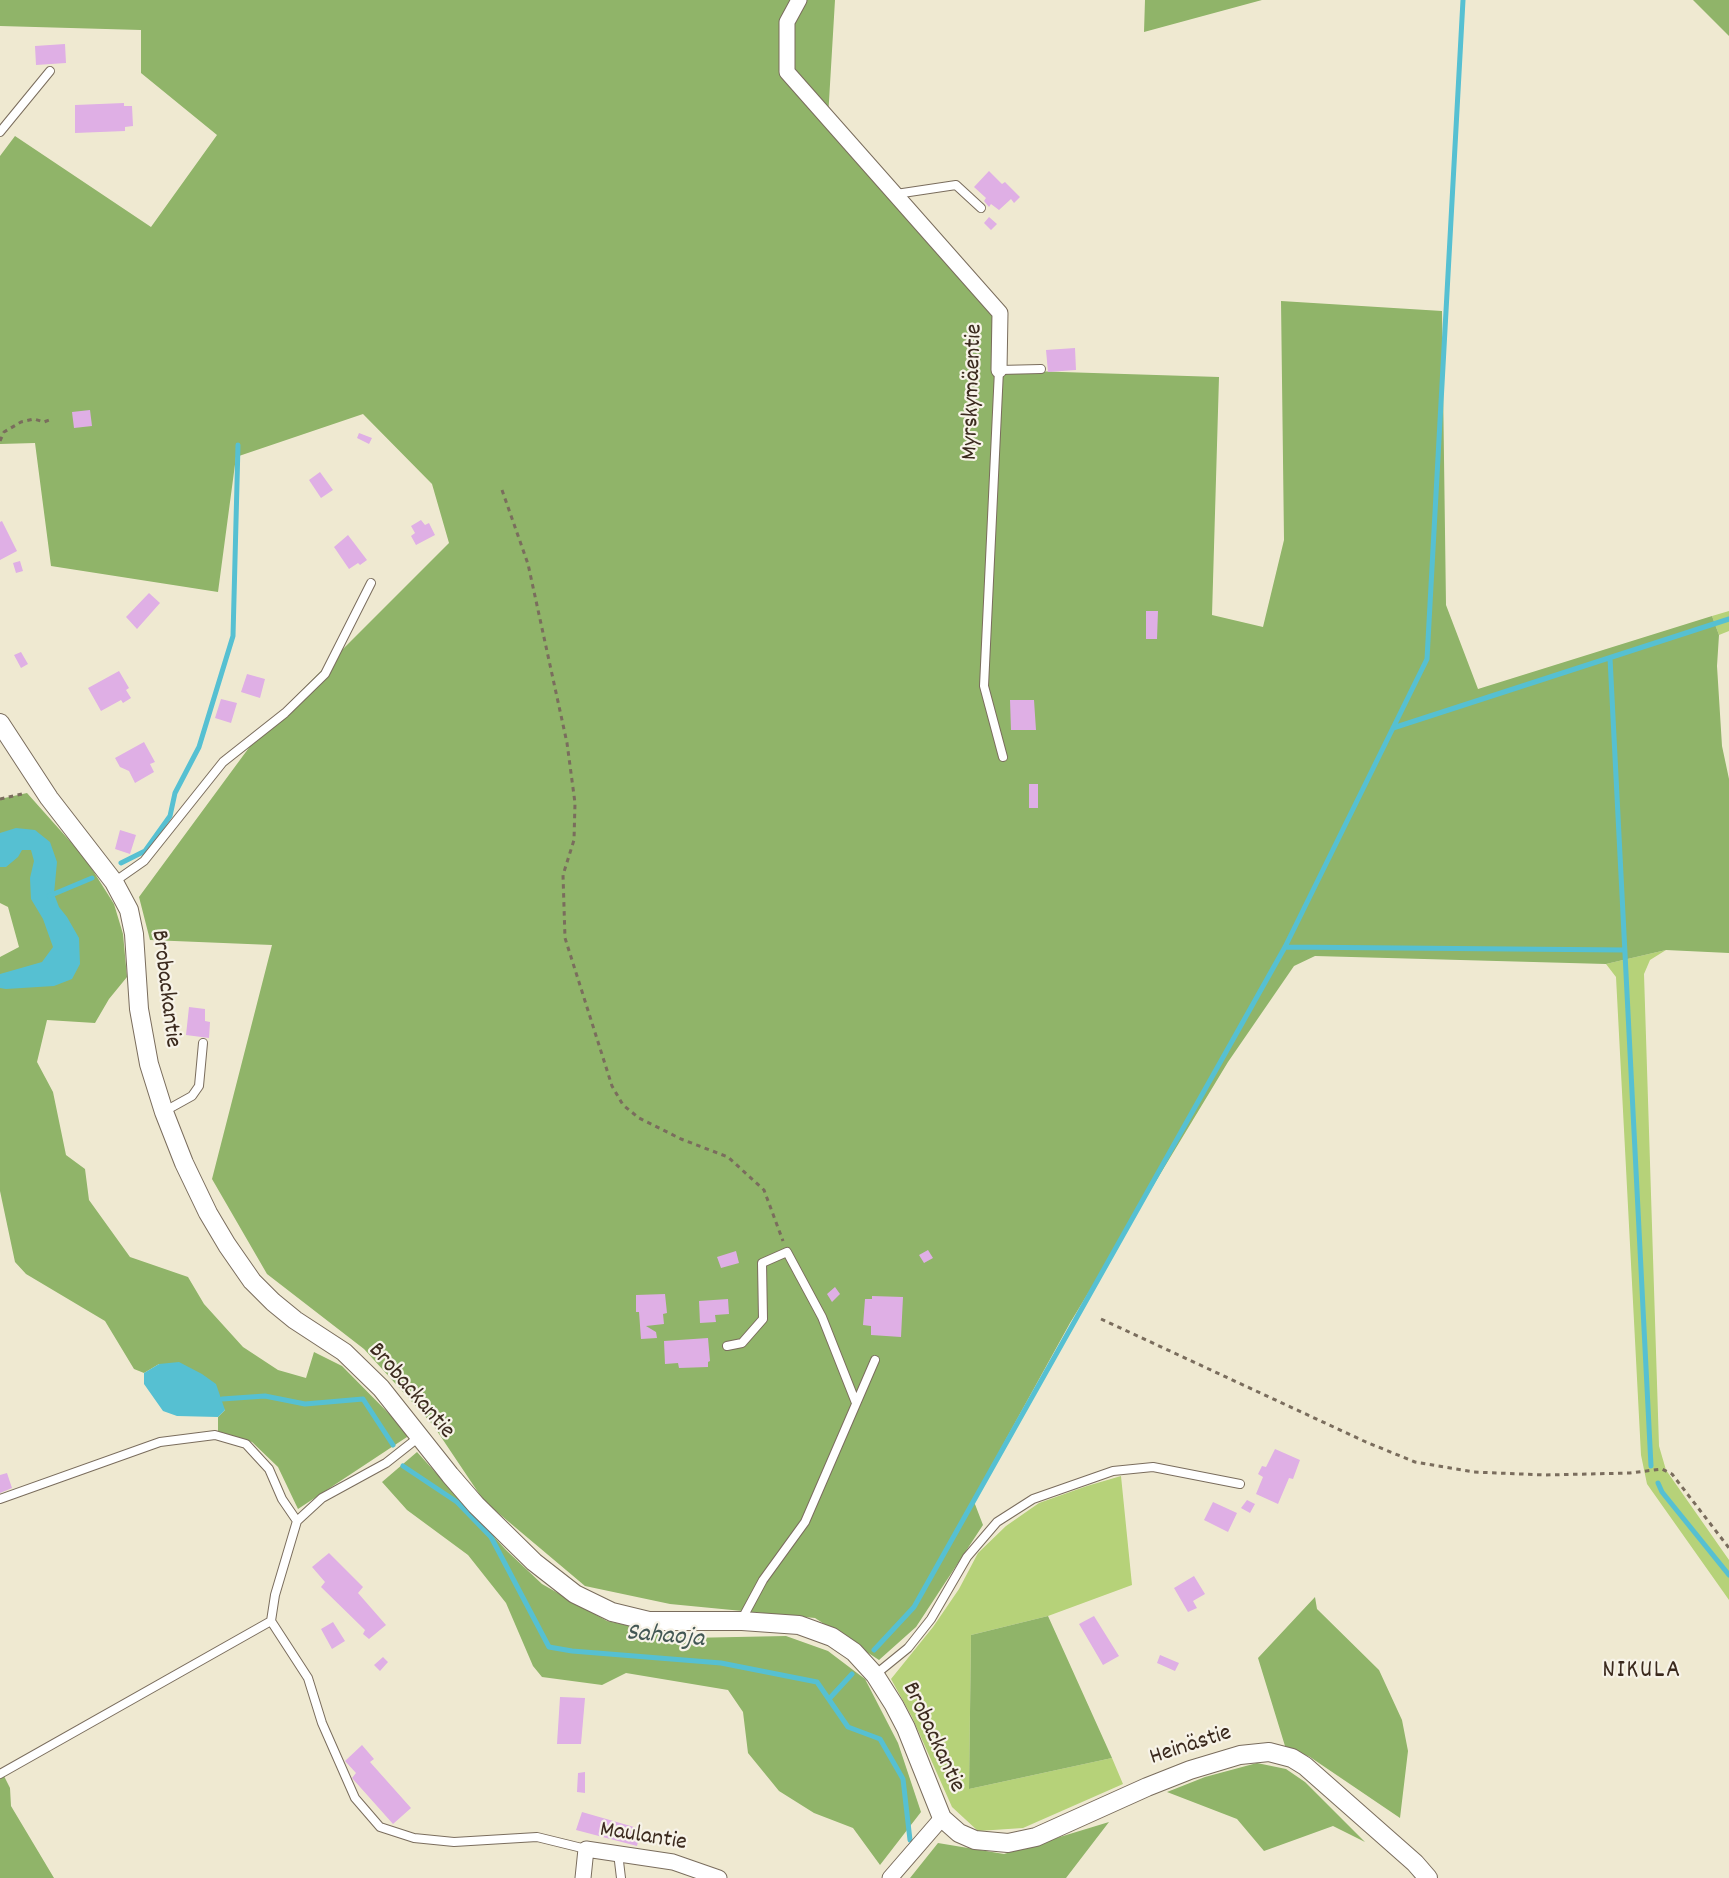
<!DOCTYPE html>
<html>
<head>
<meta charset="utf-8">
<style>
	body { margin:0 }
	canvas { display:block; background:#efe9d1 }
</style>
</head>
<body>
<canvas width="1729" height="1878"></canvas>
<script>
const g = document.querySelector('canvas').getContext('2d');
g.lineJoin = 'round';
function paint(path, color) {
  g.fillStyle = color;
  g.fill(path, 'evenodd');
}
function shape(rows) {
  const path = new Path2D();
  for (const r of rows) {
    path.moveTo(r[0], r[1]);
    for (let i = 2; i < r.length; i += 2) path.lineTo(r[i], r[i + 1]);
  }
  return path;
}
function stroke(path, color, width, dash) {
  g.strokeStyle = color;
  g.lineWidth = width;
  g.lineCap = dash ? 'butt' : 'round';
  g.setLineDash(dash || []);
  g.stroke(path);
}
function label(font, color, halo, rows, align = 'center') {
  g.font = font + ' Dekko,sans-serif';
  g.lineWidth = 4.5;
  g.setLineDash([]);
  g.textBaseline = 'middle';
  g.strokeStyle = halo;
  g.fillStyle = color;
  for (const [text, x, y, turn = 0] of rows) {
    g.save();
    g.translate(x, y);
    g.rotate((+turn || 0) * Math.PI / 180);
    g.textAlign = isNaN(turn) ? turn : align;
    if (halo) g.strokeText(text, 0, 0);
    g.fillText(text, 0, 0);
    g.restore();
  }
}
const green = shape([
	[1729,611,1729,631,1719,635,1712,616],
	[1666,950,1650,960,1644,974,1659,1446,1666,1470,1729,1560,1729,1600,1647,1484,1641,1455,1616,977,1606,964],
	[1121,1476,1132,1585,1048,1616,971,1635,969,1789,1112,1758,1123,1784,1023,1828,978,1831,952,1807,912,1717,891,1679,933,1627,959,1589,978,1553,1006,1526,1039,1503,1087,1486]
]);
const forest = shape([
	[0,0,835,0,828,118,1000,313,999,370,1219,377,1212,615,1263,627,1284,540,1281,301,1442,311,1446,605,1478,689,1712,616,1719,635,1717,666,1722,746,1729,779,1729,953,1666,950,1606,964,1315,956,1294,966,1228,1062,1070,1323,973,1499,983,1525,916,1627,879,1660,815,1618,670,1604,585,1586,484,1501,433,1425,364,1349,267,1274,212,1179,272,945,150,940,139,897,262,730,449,543,432,484,363,414,236,457,218,592,51,566,35,443,0,444,0,156,15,136,151,227,217,135,141,73,141,30,0,26],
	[1145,0,1262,0,1144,32],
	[1693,0,1729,0,1729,36],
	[27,793,85,858,114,904,123,934,127,977,109,999,95,1023,47,1020,37,1062,53,1092,66,1155,85,1169,89,1200,130,1257,188,1277,204,1304,243,1347,278,1370,306,1378,314,1352,342,1366,410,1435,298,1509,278,1467,252,1442,218,1432,218,1417,225,1410,159,1364,144,1373,134,1369,105,1321,26,1274,15,1262,0,1191,0,957,19,947,8,907,0,903,0,799],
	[417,1452,506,1550,542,1584,607,1621,687,1638,786,1636,828,1651,865,1679,898,1743,921,1812,880,1865,853,1828,814,1813,779,1791,748,1753,743,1712,728,1690,626,1673,602,1685,542,1677,533,1666,506,1603,468,1555,407,1510,382,1482],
	[1315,1597,1317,1609,1379,1670,1402,1720,1408,1751,1400,1818,1310,1757,1285,1746,1258,1658],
	[1048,1616,1112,1758,969,1789,971,1635],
	[1257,1763,1286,1769,1305,1782,1365,1842,1333,1826,1264,1851,1237,1819,1167,1792,1205,1777],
	[0,1768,10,1788,11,1806,54,1878,0,1878],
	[1109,1822,1066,1878,910,1878,938,1843,1004,1854]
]);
const water = shape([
	[16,828,35,830,50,842,57,862,54,894,59,907,67,917,79,938,80,964,72,979,54,986,6,989,0,988,0,974,42,962,53,947,43,919,31,899,30,878,34,861,31,850,22,850,18,857,6,867,0,867,0,833],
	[179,1362,202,1374,216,1384,225,1410,218,1417,177,1416,163,1411,144,1384,144,1373,159,1364]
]);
const stream = shape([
	[1610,658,1651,1466],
	[1393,728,1729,619],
	[121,863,145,851,170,816,175,793,199,747,233,636,238,445],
	[49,896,92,878],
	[1285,947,1625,950],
	[222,1399,265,1396,305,1404,363,1399,393,1445],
	[403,1466,457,1502,491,1537,549,1647,572,1651,721,1663,817,1682,848,1727,880,1739,903,1779,910,1840],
	[1658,1483,1662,1492,1729,1575],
	[874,1650,914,1607,1285,947,1427,659,1463,0],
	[829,1699,852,1674]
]);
const building = shape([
	[65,44,66,63,36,65,35,46],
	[124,103,124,106,132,106,133,126,125,127,125,131,75,133,75,105],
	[989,171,1002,184,1005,182,1020,197,1014,203,1011,199,999,210,991,204,989,207,984,201,986,198,974,187],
	[989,217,997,224,991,230,984,223],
	[1075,348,1076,370,1048,372,1046,350],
	[90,410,92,426,74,428,72,412],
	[359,433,372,438,369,444,357,438],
	[320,472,333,490,321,498,309,480],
	[421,520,425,525,429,523,435,535,416,545,411,536,415,533,411,526],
	[2,521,17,551,0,560,0,522],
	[348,535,367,560,360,565,358,563,349,569,334,547],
	[20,561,23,571,16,573,13,563],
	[149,593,160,603,137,629,126,617],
	[1146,611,1158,611,1157,639,1146,639],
	[21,652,28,664,21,668,14,655],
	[119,671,129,688,126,690,131,698,123,703,121,700,101,711,88,688],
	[247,674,265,679,260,698,241,692],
	[221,699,237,703,231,723,215,718],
	[1010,700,1034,700,1036,730,1011,730],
	[144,742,155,762,150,764,154,772,135,783,129,771,120,767,115,758],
	[1029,784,1038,784,1038,808,1029,808],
	[120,830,136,835,130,854,115,849],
	[189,1007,205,1009,205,1021,210,1022,209,1038,186,1035],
	[928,1250,933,1258,924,1263,919,1255],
	[736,1251,739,1263,721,1268,717,1257],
	[835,1287,840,1294,832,1302,827,1294],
	[665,1294,667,1313,663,1314,664,1324,646,1326,656,1332,657,1338,641,1339,639,1312,636,1312,636,1295],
	[872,1296,903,1297,901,1337,871,1335,871,1326,863,1325,865,1299,872,1299],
	[728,1299,729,1314,715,1315,716,1322,700,1323,699,1301],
	[708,1338,710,1361,708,1362,708,1367,679,1368,678,1363,665,1364,664,1341],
	[1275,1449,1300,1460,1293,1479,1289,1478,1278,1504,1256,1494,1263,1477,1258,1474,1262,1466,1266,1467],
	[7,1473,12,1488,0,1493,0,1475],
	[1247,1500,1255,1504,1250,1513,1241,1508],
	[1213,1502,1237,1513,1228,1532,1204,1520],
	[329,1553,363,1587,358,1593,386,1625,369,1639,363,1634,365,1630,321,1587,325,1582,312,1567],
	[1194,1576,1205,1594,1193,1601,1197,1608,1188,1612,1174,1588],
	[1094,1616,1119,1656,1103,1665,1079,1624],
	[333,1622,345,1641,332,1649,321,1629],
	[1160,1655,1179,1663,1175,1671,1157,1663],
	[383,1657,388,1662,380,1671,374,1665],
	[560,1697,585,1698,581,1744,557,1744],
	[362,1745,374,1759,370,1762,411,1808,393,1824,352,1778,356,1773,345,1761],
	[585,1772,585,1793,577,1792,578,1773],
	[582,1812,641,1829,637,1846,576,1830]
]);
const path = shape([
	[0,441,4,432,21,422,34,419,44,422,52,419],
	[502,490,528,564,567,743,575,803,574,840,563,875,565,938,612,1086,623,1105,639,1118,681,1139,728,1157,764,1190,783,1241],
	[0,799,26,793],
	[1101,1319,1366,1442,1415,1462,1474,1472,1545,1475,1630,1473,1662,1469,1672,1474,1729,1548]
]);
const service = shape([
	[0,132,50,71],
	[896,194,956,185,981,208],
	[1003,757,984,686,999,370,1041,369],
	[114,882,144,861,223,762,285,713,325,674,371,583],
	[165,1111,192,1096,199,1086,203,1043],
	[727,1346,742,1343,763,1319,762,1263,787,1252,822,1317,856,1403],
	[419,1437,386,1463,322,1498,297,1521,275,1595,271,1621,308,1678,322,1723,355,1798,380,1827,414,1838,454,1842,537,1837,586,1849],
	[0,1499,160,1442,215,1435,246,1444,269,1469,282,1499,297,1521],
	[742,1619,763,1580,805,1522,875,1360],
	[876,1674,908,1648,931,1619,967,1557,997,1522,1033,1499,1113,1471,1153,1467,1240,1484],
	[0,1774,271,1621],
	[618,1853,621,1878]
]);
const minor = shape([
	[799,0,787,22,787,72,1000,313,999,370],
	[583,1878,586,1849,673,1862,719,1878],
	[890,1878,942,1818]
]);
const tertiary = shape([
	[0,723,49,798,114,882,129,910,134,934,139,1009,149,1064,164,1112,184,1163,208,1213,227,1245,252,1281,273,1302,295,1320,344,1352,381,1388,450,1475,476,1505,534,1562,575,1594,612,1612,649,1621,742,1621,799,1625,832,1637,854,1652,875,1675,894,1705,906,1728,942,1818,959,1833,975,1840,1008,1843,1036,1837,1147,1787,1190,1770,1240,1755,1269,1752,1292,1758,1305,1766,1415,1863,1428,1878]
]);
const streetNames = [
	["Myrskymäentie",974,392,-88],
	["Brobackantie",164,989,83],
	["Brobackantie",410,1392,49],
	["Brobackantie",932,1738,65],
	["Heinästie",1191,1747,-18],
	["Maulantie",643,1838,9]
];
const waterNames = [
	["Sahaoja",665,1638,5]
];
const neighbourhoodNames = [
	["NIKULA",1642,1672]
];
paint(green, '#b6d279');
paint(forest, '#90b469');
paint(water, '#56c0d2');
stroke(stream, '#56c0d2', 5);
paint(building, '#dfafe5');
stroke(service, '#7a6d5d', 10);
stroke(minor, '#7a6d5d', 17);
stroke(tertiary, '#7a6d5d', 20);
stroke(path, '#7a6d5d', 3, [4.5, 4.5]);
stroke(service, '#fff', 8);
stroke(minor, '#fff', 15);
stroke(tertiary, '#fff', 18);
label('24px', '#3b2a1e', '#f7f3e8', streetNames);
label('italic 26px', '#435754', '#f7f3e8', waterNames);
g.letterSpacing = '1.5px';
label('26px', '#3b2a1e', '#f7f3e8', neighbourhoodNames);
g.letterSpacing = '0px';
</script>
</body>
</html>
